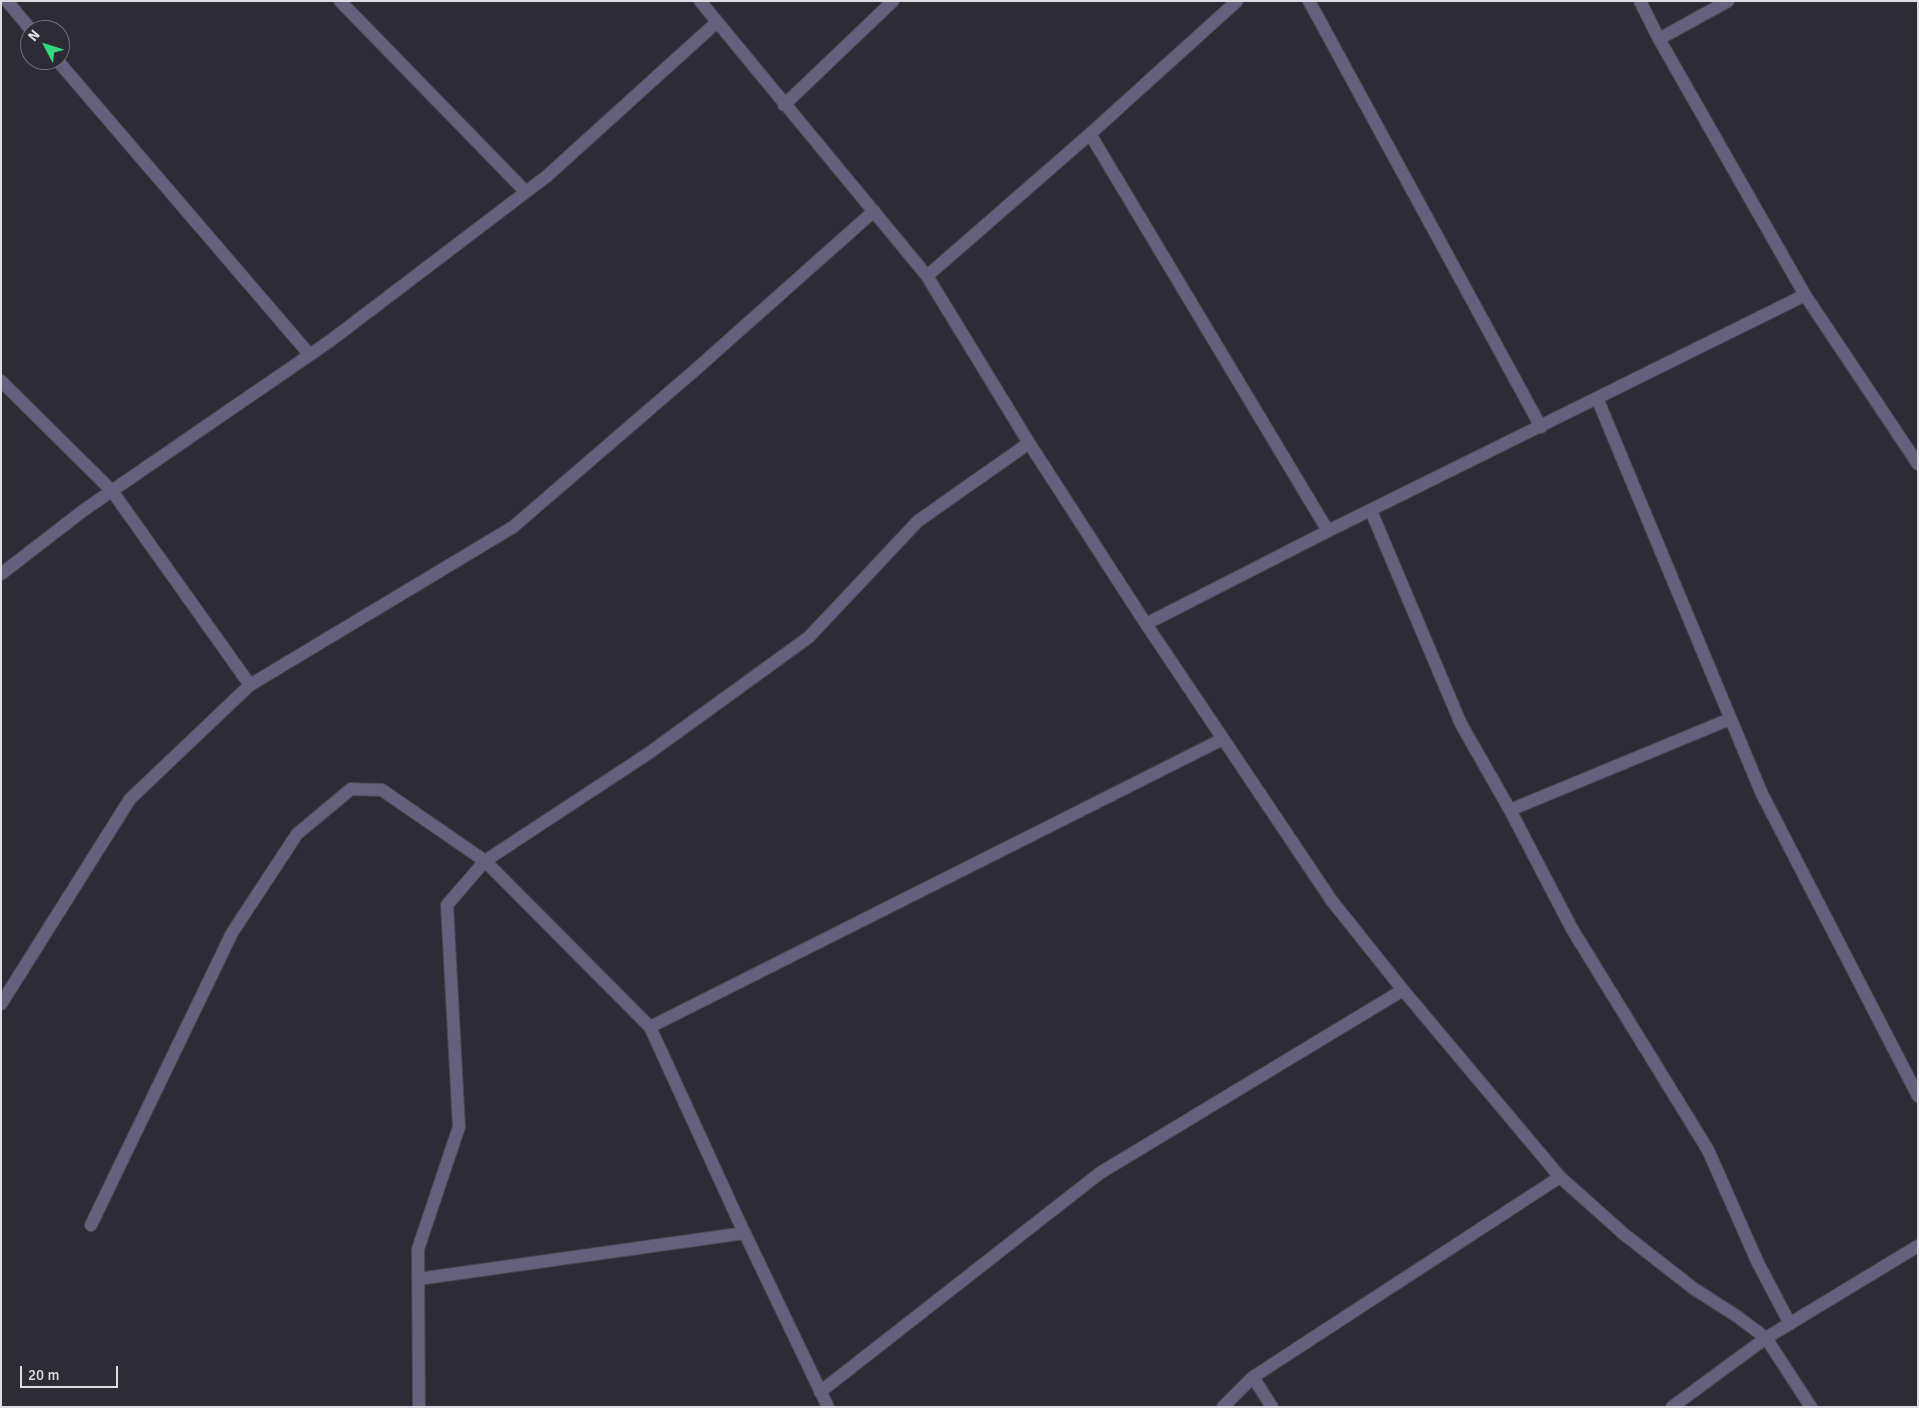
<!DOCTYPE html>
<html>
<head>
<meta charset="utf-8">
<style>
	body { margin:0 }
	#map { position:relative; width:1919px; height:1408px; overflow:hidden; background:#2d2b35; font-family:Signika,sans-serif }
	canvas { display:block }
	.frame { position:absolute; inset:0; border:2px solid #dddce3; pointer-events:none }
	.north { position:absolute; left:20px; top:20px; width:50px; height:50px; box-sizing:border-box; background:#2d2b35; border:1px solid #73727b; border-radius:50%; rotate:310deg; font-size:14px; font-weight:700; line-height:20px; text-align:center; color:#dddce3 }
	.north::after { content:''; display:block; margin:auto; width:18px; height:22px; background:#34d881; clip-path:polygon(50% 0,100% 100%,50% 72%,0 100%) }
	.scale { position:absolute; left:20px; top:1366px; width:98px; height:22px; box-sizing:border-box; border:2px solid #dddce3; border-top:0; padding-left:6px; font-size:15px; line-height:18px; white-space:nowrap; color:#dddce3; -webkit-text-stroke:4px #2d2b35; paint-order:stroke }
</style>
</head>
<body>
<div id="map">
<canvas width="1919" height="1408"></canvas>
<div class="frame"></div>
<div class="north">N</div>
<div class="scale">20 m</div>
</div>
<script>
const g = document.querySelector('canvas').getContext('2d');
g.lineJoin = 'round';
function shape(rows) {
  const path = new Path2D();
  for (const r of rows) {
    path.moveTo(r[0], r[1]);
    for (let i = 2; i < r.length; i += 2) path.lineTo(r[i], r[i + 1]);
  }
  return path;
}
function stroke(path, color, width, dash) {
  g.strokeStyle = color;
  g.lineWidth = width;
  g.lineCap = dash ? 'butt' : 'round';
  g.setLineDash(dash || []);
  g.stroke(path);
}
const street = shape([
	[7,1,31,30],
	[340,1,526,192],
	[700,1,927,276,1029,443,1146,624,1332,901,1403,990,1560,1177,1625,1235,1693,1288,1738,1317,1766,1338,1811,1407],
	[1309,1,1541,427],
	[1640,1,1659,39,1805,295,1918,464],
	[1659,39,1728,1],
	[57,60,310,355],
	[784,105,893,1],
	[1090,134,1328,531],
	[927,276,1090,134,1237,1],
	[1,381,112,491,250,685],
	[1597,398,1762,794,1918,1096],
	[1371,511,1461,724,1510,810,1572,929,1708,1150,1757,1261,1790,1324],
	[1,574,84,510,330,341,547,176,717,22],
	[1146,624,1328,531,1805,295],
	[1510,810,1730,719],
	[1,1004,130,799,250,685,513,527,694,371,874,211],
	[650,1027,736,1215,828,1407],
	[91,1225,232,933,297,834,351,789,382,790,485,861,650,1027,1223,739],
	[418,1279,745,1233],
	[1253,1377,1272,1407],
	[820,1392,1100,1173,1403,990],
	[419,1407,418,1249,459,1127,447,905,485,861,649,753,809,637,918,521,1029,443],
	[1223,1407,1253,1377,1560,1177],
	[1672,1407,1766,1338,1918,1246]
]);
stroke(street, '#494751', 14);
stroke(street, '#65607d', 12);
</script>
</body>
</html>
